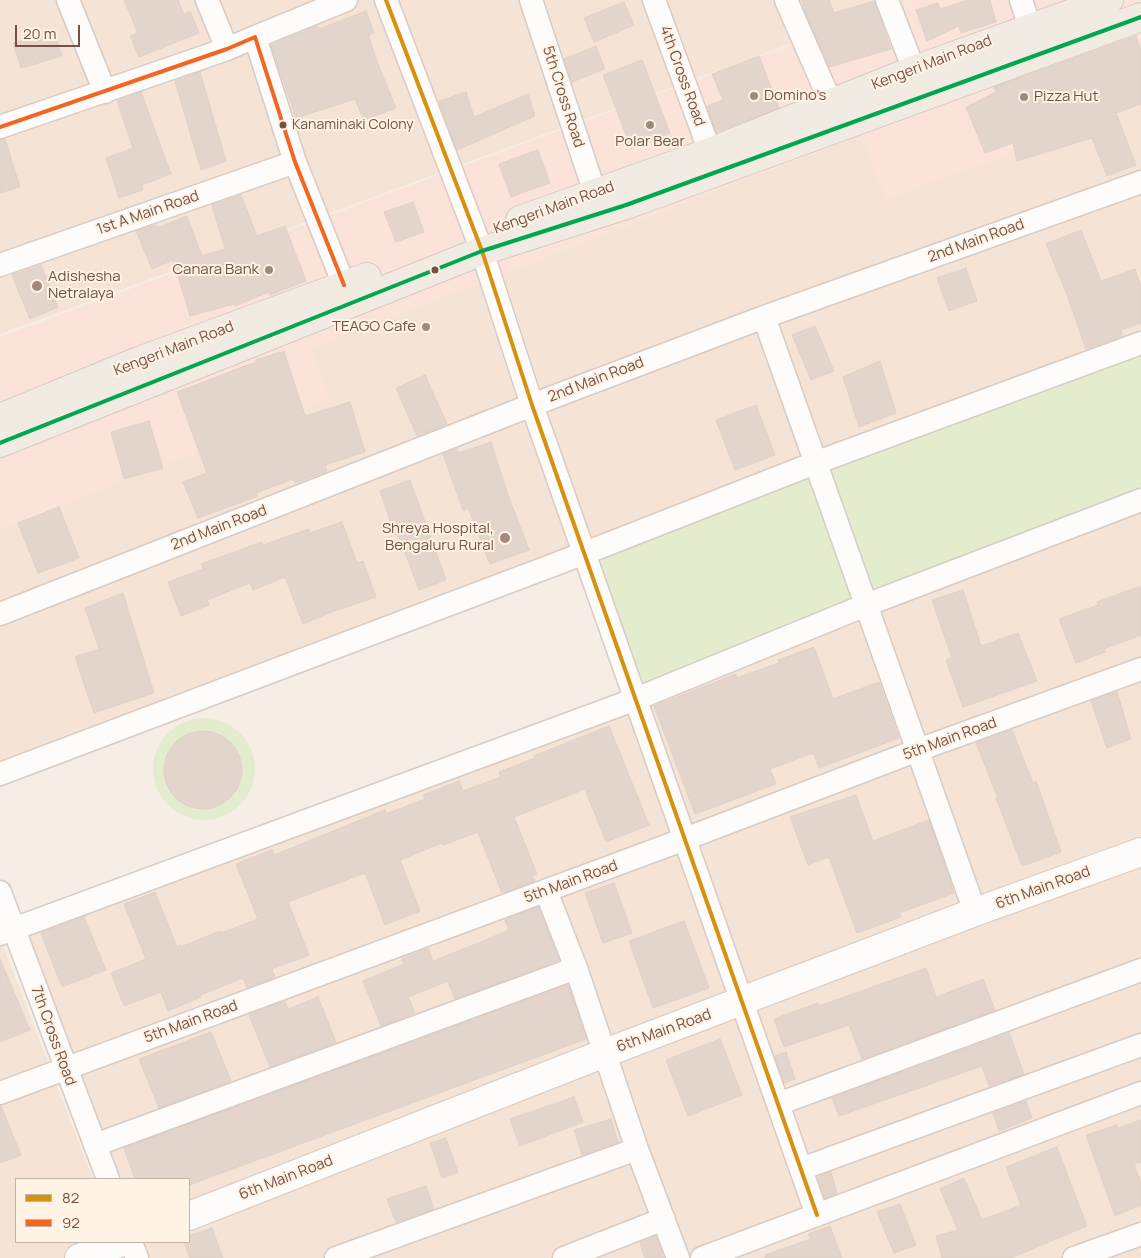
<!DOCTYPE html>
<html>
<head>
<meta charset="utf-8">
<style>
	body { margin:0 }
	#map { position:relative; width:1141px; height:1258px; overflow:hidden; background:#f6eee5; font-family:Manrope,sans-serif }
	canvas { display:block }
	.legend { position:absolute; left:15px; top:1178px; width:175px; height:65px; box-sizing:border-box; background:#fff3e6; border:1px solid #c8b2a5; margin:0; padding:6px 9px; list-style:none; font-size:15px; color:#765144 }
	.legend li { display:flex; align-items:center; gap:10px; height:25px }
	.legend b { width:25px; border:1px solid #c8b2a5 }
	.scale { position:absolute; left:15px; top:25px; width:65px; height:22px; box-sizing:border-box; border:2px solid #765144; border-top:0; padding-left:6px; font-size:15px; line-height:18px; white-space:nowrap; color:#765144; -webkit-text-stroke:4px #fff3e6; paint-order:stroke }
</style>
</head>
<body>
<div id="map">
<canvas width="1141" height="1258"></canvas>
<ul class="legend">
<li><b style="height:6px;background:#d79111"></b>82</li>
<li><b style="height:6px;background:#f26522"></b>92</li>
</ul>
<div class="scale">20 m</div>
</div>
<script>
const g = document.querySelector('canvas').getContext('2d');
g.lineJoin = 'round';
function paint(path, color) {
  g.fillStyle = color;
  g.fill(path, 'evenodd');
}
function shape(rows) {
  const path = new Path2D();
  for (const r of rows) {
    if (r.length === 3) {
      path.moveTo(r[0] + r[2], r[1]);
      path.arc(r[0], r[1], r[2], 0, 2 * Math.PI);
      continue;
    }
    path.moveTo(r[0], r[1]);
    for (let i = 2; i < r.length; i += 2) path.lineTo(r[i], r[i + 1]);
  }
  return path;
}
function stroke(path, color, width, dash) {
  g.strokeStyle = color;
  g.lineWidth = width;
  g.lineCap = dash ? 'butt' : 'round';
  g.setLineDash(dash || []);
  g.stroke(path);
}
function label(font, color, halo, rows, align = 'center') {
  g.font = font + ' Manrope,sans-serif';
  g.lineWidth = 4;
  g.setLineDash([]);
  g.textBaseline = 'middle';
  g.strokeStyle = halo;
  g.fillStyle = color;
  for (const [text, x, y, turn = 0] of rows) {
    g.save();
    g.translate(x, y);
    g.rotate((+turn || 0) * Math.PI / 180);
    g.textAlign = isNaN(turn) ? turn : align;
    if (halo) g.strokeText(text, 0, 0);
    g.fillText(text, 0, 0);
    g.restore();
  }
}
const residential = shape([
	[0,0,910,0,0,334],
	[1141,106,1141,338,0,762,0,529,327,398,311,348,862,134,886,198],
	[1141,512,1141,1082,673,1258,145,1258,139,1242,189,1242,189,1179,116,1179,26,931],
	[0,938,93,1179,16,1179,16,1242,117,1242,123,1258,0,1258],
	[1141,1106,1141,1258,736,1258]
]);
const commercial = shape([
	[912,0,1141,0,1141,106,886,198,862,134,312,348,327,398,0,529,0,337]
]);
const green = shape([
	[1141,348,1141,493,871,593,823,467],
	[809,474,859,602,642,686,592,558],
	[204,769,51]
]);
const building = shape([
	[124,0,178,0,184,14,190,11,199,33,139,57,130,36,138,33,124,0],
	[802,0,829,0,834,13,874,1,891,49,829,67,806,14,802,0],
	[968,0,990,0,996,22,961,33,959,26,927,41,916,10,938,3,940,9,968,0],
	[624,2,634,25,594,42,584,18,624,2],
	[366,11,374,33,368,35,378,64,396,108,364,120,355,99,296,118,271,45,317,26,319,29,366,11],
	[54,30,62,56,21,68,13,43,54,30],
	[1136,36,1141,50,1141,104,1116,113,1136,165,1107,176,1092,138,1017,161,1013,143,985,153,966,107,996,92,994,87,1136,36],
	[596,46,605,69,572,82,564,59,596,46],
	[759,56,779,108,716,132,707,106,723,100,712,74,759,56],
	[642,60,670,133,631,148,603,75,642,60],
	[200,72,226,161,201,170,175,81,200,72],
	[141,92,171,174,142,185,143,190,119,198,106,158,133,148,117,101,141,92],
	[466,92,474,117,528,94,535,116,457,150,439,101,466,92],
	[5,139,20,187,0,193,0,140,5,139],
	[538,150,550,183,511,197,499,164,538,150],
	[241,195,257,236,285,226,306,281,270,295,269,292,235,306,234,304,190,316,173,260,152,269,136,231,156,225,157,228,187,216,202,256,225,249,212,205,241,195],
	[413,202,424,232,396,242,384,212,413,202],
	[1081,230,1101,281,1135,269,1141,286,1141,323,1121,330,1122,336,1086,349,1066,292,1046,244,1081,230],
	[41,265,58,307,30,319,12,275,41,265],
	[966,268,977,301,949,311,937,278,966,268],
	[815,326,834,371,811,380,792,335,815,326],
	[284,351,305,416,350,402,365,452,325,465,327,471,295,483,293,479,256,493,258,496,198,518,183,482,207,473,177,392,256,362,256,360,284,351],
	[880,361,896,413,859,427,843,377,880,361],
	[425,375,447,424,417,436,396,388,425,375],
	[756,405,775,455,735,470,716,420,756,405],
	[149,421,163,468,124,479,111,432,149,421],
	[491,442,508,495,529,550,490,564,468,508,463,510,443,454,457,448,459,453,491,442],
	[410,480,446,580,419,590,398,534,395,535,380,491,410,480],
	[59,507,79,558,38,573,18,523,59,507],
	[342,522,357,563,363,561,376,597,334,611,303,624,285,577,253,590,250,583,207,600,209,605,181,616,168,582,203,569,201,564,262,542,263,545,309,529,310,533,342,522],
	[1141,586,1141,635,1104,649,1105,652,1076,663,1059,619,1098,605,1097,602,1141,586],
	[963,590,981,646,1018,633,1037,681,963,707,946,660,952,658,932,600,963,590],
	[123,593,154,693,94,713,75,657,99,649,85,608,123,593],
	[814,647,833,699,879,682,899,738,819,768,813,753,770,769,776,784,695,814,654,706,736,674,737,678,779,663,778,660,814,647],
	[1117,692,1131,739,1107,748,1091,701,1117,692],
	[609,726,649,825,606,842,585,789,514,817,537,874,532,876,534,881,502,893,478,832,443,845,442,843,400,860,420,911,385,925,365,873,288,902,309,955,272,969,275,977,247,988,243,978,200,995,201,997,168,1011,161,992,124,1006,111,973,146,959,124,904,155,892,177,947,181,945,181,947,220,931,221,933,258,919,236,864,272,850,274,855,385,810,386,814,425,799,423,795,459,781,463,791,501,777,499,772,535,758,534,756,609,726],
	[1012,730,1033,783,1036,781,1061,852,1022,866,996,798,998,798,976,743,1012,730],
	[203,770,39],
	[856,795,873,841,929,820,954,893,899,913,901,917,857,933,829,857,808,865,790,817,856,795],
	[614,883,632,933,603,943,585,893,614,883],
	[538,907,559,960,455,999,448,981,408,997,415,1013,381,1026,363,981,404,964,402,959,428,948,433,961,476,944,509,930,505,920,538,907],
	[84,917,106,970,62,987,41,933,84,917],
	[684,921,709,988,653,1008,629,941,684,921],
	[0,959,30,1030,0,1042,0,959],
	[926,968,936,997,983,979,995,1010,862,1059,849,1025,784,1047,774,1019,818,1003,819,1006,926,968],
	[568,985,586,1039,189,1185,189,1179,135,1179,124,1148,568,985],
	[318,997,336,1042,270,1067,249,1015,285,1001,288,1009,318,997],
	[211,1032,231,1081,159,1108,139,1059,211,1032],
	[1009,1033,1024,1074,989,1086,982,1066,839,1116,832,1098,1009,1033],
	[720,1039,742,1095,688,1116,666,1060,720,1039],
	[786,1052,795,1079,784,1083,775,1056,786,1052],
	[574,1097,583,1122,520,1146,510,1119,574,1097],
	[1026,1101,1032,1118,999,1131,993,1113,1026,1101],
	[0,1106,1,1106,21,1155,0,1163,0,1106],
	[611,1119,618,1142,582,1155,574,1130,611,1119],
	[1141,1120,1141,1162,1134,1164,1141,1183,1141,1205,1115,1216,1086,1135,1117,1125,1118,1128,1141,1120],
	[446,1138,458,1172,442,1178,430,1143,446,1138],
	[1057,1147,1087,1226,1011,1258,942,1258,936,1236,958,1230,940,1189,964,1178,982,1220,1021,1205,1006,1167,1057,1147],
	[831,1172,837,1193,825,1198,818,1177,831,1172],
	[426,1186,434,1209,396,1222,387,1199,426,1186],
	[900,1204,916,1245,894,1253,877,1212,900,1204],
	[830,1226,842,1258,765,1258,765,1255,811,1239,808,1234,830,1226],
	[212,1228,223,1258,190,1258,184,1242,189,1242,189,1236,212,1228],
	[656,1236,664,1258,645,1258,640,1243,656,1236]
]);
const street = shape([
	[68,0,105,92],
	[207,0,227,49],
	[386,0,482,251,532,405,817,1215],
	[531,0,595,193],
	[654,0,710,152],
	[786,0,831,103],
	[887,0,914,70],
	[1021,0,1030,27],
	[255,37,346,0],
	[0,127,227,49,255,37,295,162,344,285],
	[0,265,295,162],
	[764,317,975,912],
	[0,614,532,405,764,317,1141,182],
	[0,774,585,553,815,463,1141,343],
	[546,891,576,968,637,1149,678,1258],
	[0,892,108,1179],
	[0,934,636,699,866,605,1141,500],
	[0,1093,685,839,918,750,1141,669],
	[778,1104,1141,970],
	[95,1145,576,968],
	[801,1169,1141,1045],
	[131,1242,137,1258],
	[336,1258,637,1149],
	[564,1258,664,1219],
	[702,1258,1141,1093],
	[1074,1258,1141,1234]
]);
const secondary = shape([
	[189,1216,605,1053,975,912,1141,852],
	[79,1258,122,1242]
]);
const primary = shape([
	[520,220,710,152,914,70,1109,0],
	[0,418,139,361,367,277],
	[0,443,482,251,626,205,1141,17]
]);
const bus1 = shape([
	[386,0,482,251,532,405,817,1215]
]);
const bus2 = shape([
	[0,127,227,49,255,37,295,162,344,285]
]);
const bus3 = shape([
	[0,443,482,251,626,205,1141,17]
]);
const markers = [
	[754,96,5,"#a3887c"],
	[1024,97,5,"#a3887c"],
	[283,125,4.5,"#765144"],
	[650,125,5,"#a3887c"],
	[269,270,5,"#a3887c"],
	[435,270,4.5,"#765144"],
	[37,286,6,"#a3887c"],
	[426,327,5,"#a3887c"],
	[505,538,6,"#a3887c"]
];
const busNames = [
	["Kanaminaki Colony",292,125]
];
const streetNames = [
	["Kengeri Main Road",932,63,-21],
	["4th Cross Road",682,76,70],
	["5th Cross Road",563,97,72],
	["Kengeri Main Road",554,208,-20],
	["1st A Main Road",148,213,-19],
	["2nd Main Road",976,241,-20],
	["Kengeri Main Road",174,349,-21],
	["2nd Main Road",596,380,-21],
	["2nd Main Road",219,528,-21],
	["5th Main Road",950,739,-20],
	["5th Main Road",571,882,-20],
	["6th Main Road",1043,888,-20],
	["5th Main Road",191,1022,-20],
	["6th Main Road",664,1031,-20],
	["7th Cross Road",53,1036,70],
	["6th Main Road",286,1178,-21]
];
const poiNames = [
	["Domino's",764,96],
	["Pizza Hut",1034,97],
	["Polar Bear",650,142,"center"],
	["Canara Bank",259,270,"right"],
	["Adishesha",48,277],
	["Netralaya",48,294],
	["TEAGO Cafe",416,327,"right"],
	["Shreya Hospital,",494,529,"right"],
	["Bengaluru Rural",494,546,"right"]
];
paint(residential, '#f5e4d5');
paint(commercial, '#fbe3da');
paint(green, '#e3edce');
paint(building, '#e3d5cc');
stroke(building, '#e0d0c7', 1);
stroke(street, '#d8cbc3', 25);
stroke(secondary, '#d7c9c2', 30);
stroke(primary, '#d6c9c2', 30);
stroke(street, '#fefcfb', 22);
stroke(secondary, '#fefcfb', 28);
stroke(primary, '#f2ebe2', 28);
stroke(bus1, '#d79111', 4);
stroke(bus2, '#f26522', 4);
stroke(bus3, '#00a651', 4);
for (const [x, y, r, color] of markers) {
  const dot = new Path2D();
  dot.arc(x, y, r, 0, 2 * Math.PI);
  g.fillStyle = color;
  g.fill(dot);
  stroke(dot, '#fff3e6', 2);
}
label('14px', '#765144', '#fff3e6', busNames, 'left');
label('15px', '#765144', '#fff3e6', streetNames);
label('15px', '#765144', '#fff3e6', poiNames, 'left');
</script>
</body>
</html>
